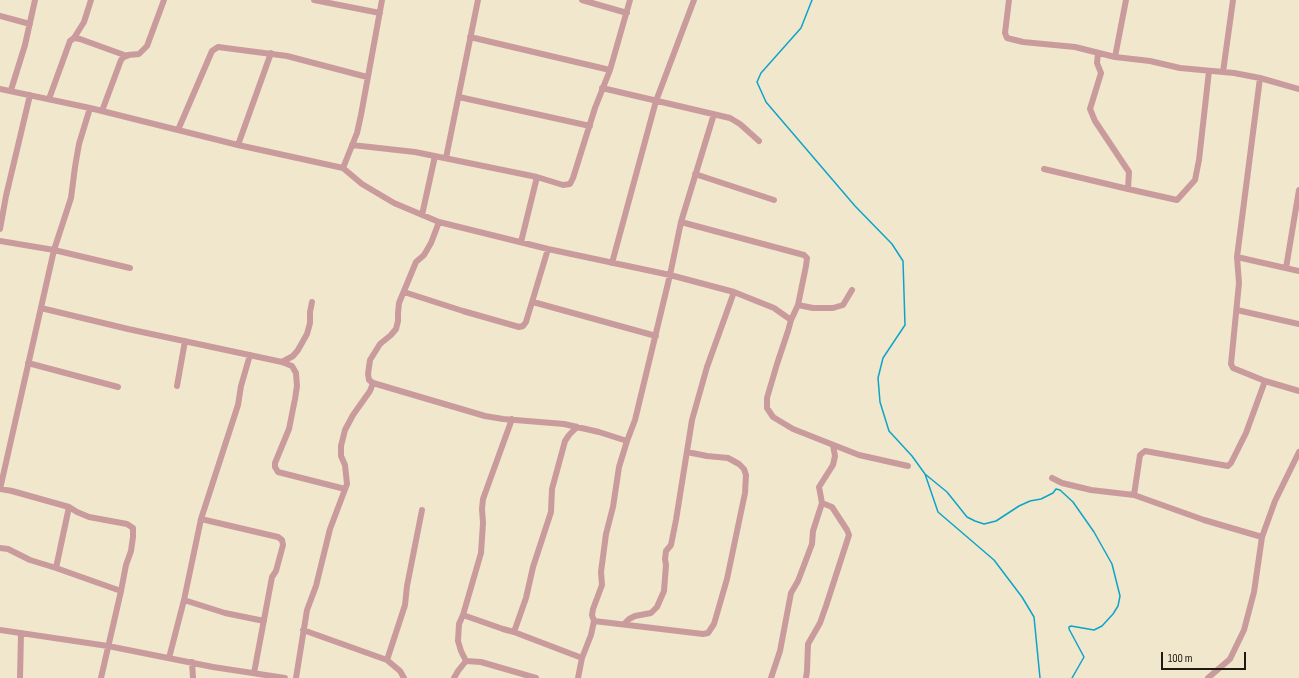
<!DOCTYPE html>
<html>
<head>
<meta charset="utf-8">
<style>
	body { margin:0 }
	#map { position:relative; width:1299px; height:678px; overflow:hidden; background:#f1e7cd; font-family:"Sofia Sans Condensed",sans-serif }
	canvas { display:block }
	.scale { position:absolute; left:1161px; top:652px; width:85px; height:18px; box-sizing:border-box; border:2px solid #1f1b12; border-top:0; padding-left:5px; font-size:12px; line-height:14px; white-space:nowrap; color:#1f1b12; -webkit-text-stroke:3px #f1e7cd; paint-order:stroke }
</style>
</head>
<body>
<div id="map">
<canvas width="1299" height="678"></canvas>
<div class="scale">100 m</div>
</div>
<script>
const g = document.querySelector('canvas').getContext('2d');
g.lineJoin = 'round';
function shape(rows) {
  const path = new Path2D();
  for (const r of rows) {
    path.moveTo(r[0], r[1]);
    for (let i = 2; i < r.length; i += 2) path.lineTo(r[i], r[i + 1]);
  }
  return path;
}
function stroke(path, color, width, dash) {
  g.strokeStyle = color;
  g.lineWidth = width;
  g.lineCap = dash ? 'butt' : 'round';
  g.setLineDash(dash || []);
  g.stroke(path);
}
const stream = shape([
	[812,0,801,28,761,73,757,82,766,102,855,206,892,244,903,261,905,325,883,358,878,378,880,402,889,431,912,456,925,474,938,512,994,560,1022,597,1034,617,1040,678],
	[925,474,947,492,967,517,975,521,984,524,996,521,1019,506,1030,501,1041,499,1053,493,1056,489,1060,490,1073,502,1094,532,1112,564,1120,596,1118,606,1113,614,1102,626,1094,630,1071,626,1069,627,1069,629,1084,657,1072,678]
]);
const minor = shape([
	[314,0,380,13],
	[582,0,627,13],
	[1009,0,1005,33,1007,38,1023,42,1075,47,1115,57,1150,61,1180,68,1234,73,1260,78,1299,89],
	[0,16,30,24],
	[470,37,610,70],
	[74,38,84,22,91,0],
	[1098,53,1097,63,1101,73,1090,109,1095,121,1129,172,1128,189,1177,200,1195,180,1199,160,1209,71],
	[1115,57,1126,0],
	[1223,72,1233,0],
	[602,88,730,118,740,124,759,141],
	[0,89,90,108,238,145,343,168,362,184,394,203,439,222,548,249,670,275,734,292,774,308,791,320],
	[11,90,25,45,35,0],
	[459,97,590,126],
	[49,99,70,41,74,38,80,39,127,56],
	[102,111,121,60,124,57,128,55,139,54,147,46,164,0],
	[178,130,212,51,218,47,287,56,367,77],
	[238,145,271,53],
	[352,145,415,152,537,177,563,185,570,184,573,178,595,108,610,70,630,0],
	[446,158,478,0],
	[343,168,357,133,361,115,382,0],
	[1044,169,1128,189],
	[695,174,774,200],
	[422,215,435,156],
	[439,222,431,243,424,255,416,262,399,303,398,313,398,321,396,329,391,335,380,344,370,360,368,374,369,380,373,383,485,416,503,419,564,424,599,432,627,441],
	[681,222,804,255,807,258,806,266,798,305,791,320,788,331,777,364,767,398,767,408,773,417,793,429,859,455,908,466],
	[0,229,6,196,30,95],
	[0,241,54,250,130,268],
	[521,242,537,177],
	[1237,257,1299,271],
	[612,263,656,101,694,0],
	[1286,268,1299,190],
	[404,292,463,311,519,327,523,326,526,322,548,249],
	[533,302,656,336],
	[798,305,813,308,833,308,843,305,852,290],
	[41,308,128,329,282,362,292,366,296,373,297,386,295,399,289,429,275,463,275,467,278,472,345,489],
	[1237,310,1299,324],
	[282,362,293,356,298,350,307,334,310,323,310,312,312,302],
	[28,363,118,387],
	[1265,381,1299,391],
	[177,386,185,341],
	[1052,478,1062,483,1091,490,1134,495,1204,520,1262,537],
	[0,489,54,250,71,198,75,167,79,144,90,108],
	[0,489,12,491,69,507,56,568,121,591,101,678],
	[1134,495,1140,455,1145,451,1228,466,1231,463,1246,433,1265,381,1233,368,1231,364,1239,283,1237,257,1260,78],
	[69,507,77,512,89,517,127,524,133,528,133,537,131,551,126,565,121,591],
	[201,519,278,537,282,540,283,545,276,571,272,577,254,673],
	[0,548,8,549,30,560,56,568],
	[184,600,225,613,264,621],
	[463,615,503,629,514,632,582,658],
	[594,621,703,634,708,633,714,624,727,579,745,493,746,475,744,469,739,464,728,458,707,456,687,452],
	[624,624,629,619,635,616,651,613,657,607,664,591,666,565,665,559,666,551,671,545,676,520,692,420,707,367,734,292],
	[0,630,108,646,213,667,285,678],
	[303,630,387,660,400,671,404,678],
	[514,632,526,598,533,567,551,512,552,489,565,441,569,435,577,427],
	[169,658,184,600,201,519,238,405,241,386,250,355],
	[387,660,405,605,407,586,422,510],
	[466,661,461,651,458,641,459,624,463,615,481,553,483,523,482,509,483,499,512,419],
	[192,662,193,678],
	[20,678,21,633],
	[296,678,307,610,316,586,330,529,347,484,345,465,341,456,341,446,345,430,353,415,370,391,373,383],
	[454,678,458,671,466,661,481,662,536,678],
	[578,678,582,658,591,635,594,621,592,615,593,609,602,585,601,572,606,534,613,507,619,467,627,441,635,420,670,275,681,222,714,114],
	[771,678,780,651,791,593,798,581,812,544,813,531,822,503,819,487,833,465,835,456,833,445],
	[806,678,807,671,808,644,820,623,826,606,849,535,847,530,832,507,822,503],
	[1208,678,1230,659,1244,630,1254,592,1262,537,1275,501,1299,452]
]);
stroke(stream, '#0da4c9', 1.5);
stroke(minor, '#c99b9d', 6);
</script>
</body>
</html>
